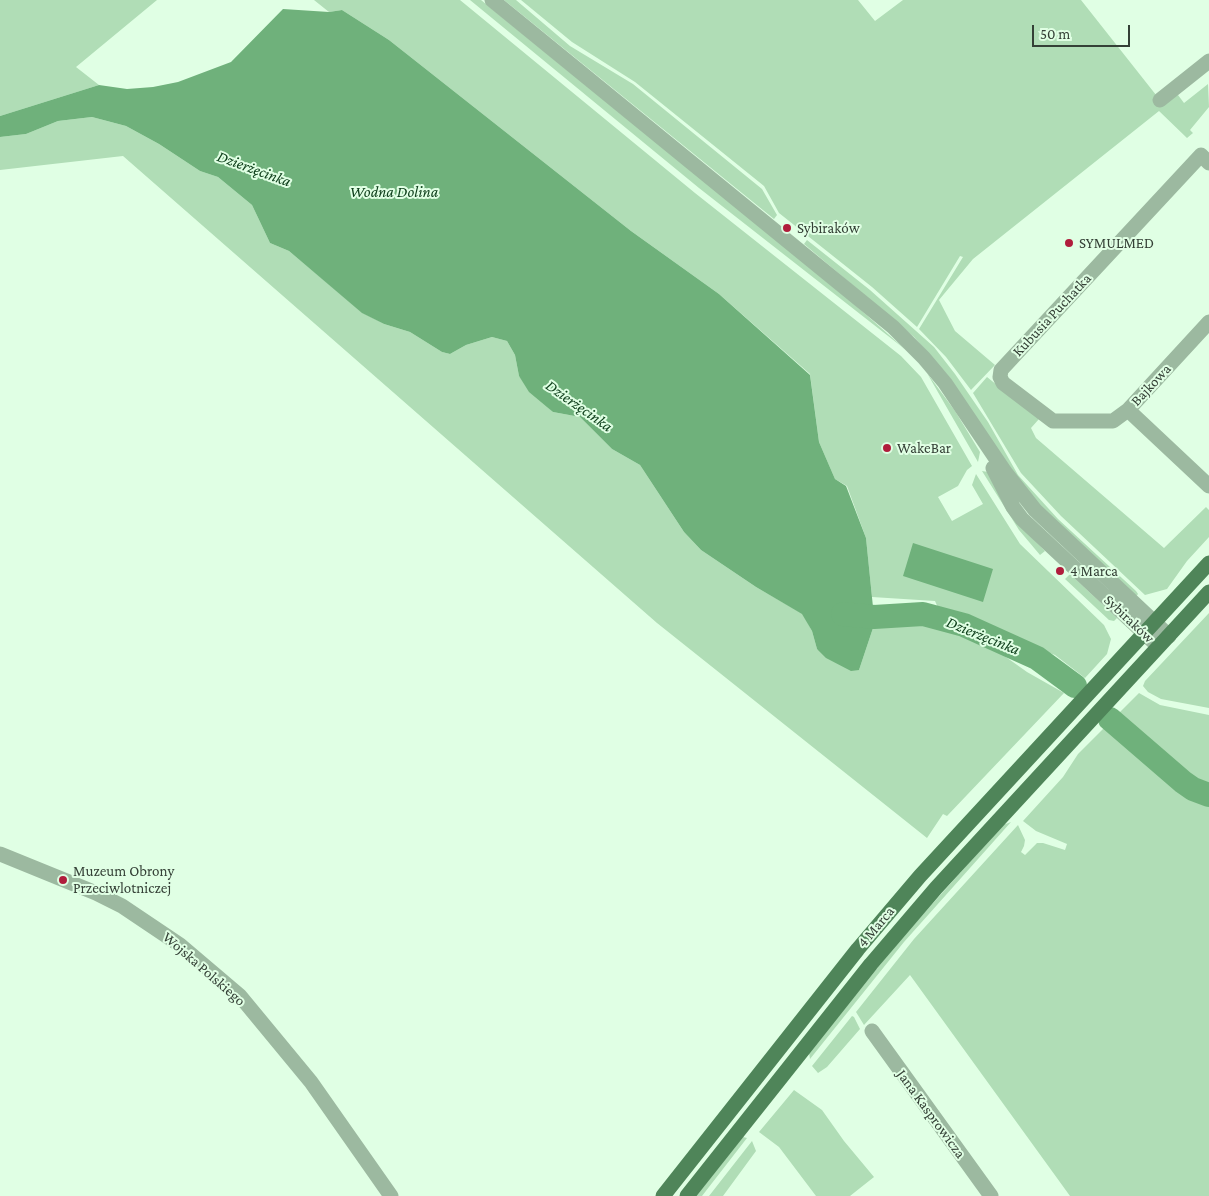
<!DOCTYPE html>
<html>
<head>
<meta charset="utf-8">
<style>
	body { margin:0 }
	#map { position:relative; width:1209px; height:1196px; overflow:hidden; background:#e0ffe4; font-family:"Crimson Pro",serif }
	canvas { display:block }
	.scale { position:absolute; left:1032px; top:25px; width:98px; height:22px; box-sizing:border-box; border:2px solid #344036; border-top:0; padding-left:6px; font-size:15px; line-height:18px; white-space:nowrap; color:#344036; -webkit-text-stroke:4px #e0ffe4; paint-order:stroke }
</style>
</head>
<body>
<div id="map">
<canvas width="1209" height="1196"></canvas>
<div class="scale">50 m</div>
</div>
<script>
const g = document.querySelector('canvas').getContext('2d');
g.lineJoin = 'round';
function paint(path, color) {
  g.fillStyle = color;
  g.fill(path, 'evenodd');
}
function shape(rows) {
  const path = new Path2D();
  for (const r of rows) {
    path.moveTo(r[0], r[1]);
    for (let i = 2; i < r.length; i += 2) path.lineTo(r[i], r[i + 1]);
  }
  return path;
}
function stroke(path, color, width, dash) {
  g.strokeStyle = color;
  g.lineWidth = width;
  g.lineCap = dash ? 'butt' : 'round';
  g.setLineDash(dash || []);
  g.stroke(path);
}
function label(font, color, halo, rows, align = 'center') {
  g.font = font + ' "Crimson Pro",serif';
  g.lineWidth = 4;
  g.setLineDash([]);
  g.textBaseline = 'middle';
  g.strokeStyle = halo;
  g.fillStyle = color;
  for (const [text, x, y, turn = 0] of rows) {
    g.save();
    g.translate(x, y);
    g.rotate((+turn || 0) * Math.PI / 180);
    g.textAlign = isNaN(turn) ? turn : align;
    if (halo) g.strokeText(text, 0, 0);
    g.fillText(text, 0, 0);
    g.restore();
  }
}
const green = shape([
	[0,0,157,0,76,67,99,85,0,116],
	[314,0,460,0,695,193,901,356,921,377,972,466,967,470,958,486,938,497,952,521,983,504,972,485,976,474,1020,544,1104,625,1111,639,1107,654,1085,678,1055,655,939,610,935,601,872,597,866,538,847,486,835,479,819,442,810,374,719,294,631,231,389,40,342,10,329,12],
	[470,0,481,0,845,296,906,350,699,188],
	[504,0,516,0,570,46,633,84,762,189,777,215,774,219],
	[521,0,858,0,875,21,903,0,1081,0,1160,100,1178,95,1184,103,1208,84,1209,107,1190,130,1193,133,1187,138,1159,111,973,259,939,300,955,331,995,365,971,390,946,357,919,329,963,257,960,256,917,327,872,287,779,213,764,186,635,82,572,42],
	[92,117,126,126,159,144,200,171,218,177,252,205,270,243,289,251,363,313,384,324,410,332,442,352,450,354,466,345,492,337,507,341,515,355,519,376,553,412,580,417,612,449,640,465,684,532,701,550,756,587,803,614,812,631,817,649,859,670,874,625,920,623,982,640,1027,672,1064,693,947,816,943,814,927,838,657,623,123,156,0,170,0,137,26,134,58,121],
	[807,240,870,290,934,347,955,374,988,422,1018,475,1058,519,1136,591,1138,594,1135,598,1054,524,1014,478,950,378,914,337,804,244],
	[927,373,955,411,980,452,978,462],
	[987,377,1039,419,1031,428,1036,438,1164,548,1206,507,1209,510,1209,537,1187,561,1167,589,1145,595,1061,516,1021,473,973,393],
	[982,471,988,472,1015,520,1045,551,1040,555,1019,530],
	[1070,574,1117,618,1114,621,1109,620,1065,579],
	[1209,613,1209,708,1161,699,1148,692,1143,686,1145,681],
	[1139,693,1160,705,1209,715,1209,1196,1070,1196,910,975,864,1025,856,1012,914,939,1018,825,1025,840,1024,846,1021,852,1025,855,1037,843,1043,843,1065,850,1067,844,1036,831,1023,821,1063,777,1078,754],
	[1011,822,904,942,810,1059,809,1053,900,940,1003,825],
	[852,1016,854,1017,860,1029,827,1067,818,1073,812,1066],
	[794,1090,822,1110,844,1141,874,1177,850,1196,816,1196,779,1147,759,1132],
	[743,1137,747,1138,702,1196,696,1196],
	[752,1141,756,1151,723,1196,709,1196]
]);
const water = shape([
	[283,9,329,12,342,10,389,40,631,231,719,294,810,375,819,442,835,479,846,486,866,538,874,617,874,625,859,670,851,671,826,658,817,649,812,631,802,614,756,587,701,550,684,532,640,465,612,449,580,417,553,412,529,392,519,376,515,355,507,341,492,337,466,345,450,354,442,352,410,332,384,324,362,313,289,251,270,243,252,205,218,177,200,171,159,144,126,126,92,117,58,121,26,134,0,137,0,116,99,85,127,89,153,87,178,82,231,62],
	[913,543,993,569,983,602,903,576]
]);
const river = shape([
	[843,614,874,617,923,614,964,625,1037,658,1075,686],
	[1110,719,1183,782,1193,789,1209,795]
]);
const minor = shape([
	[492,0,893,327,924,358,945,383,1005,472,1035,510,1169,636],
	[1160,100,1209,61],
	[1209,163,1201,155,1001,370,1000,377,1003,383,1053,421,1113,421,1128,410,1209,322],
	[1128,410,1209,486],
	[993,468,1013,507,1022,519,1158,646],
	[0,854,96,893,122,906,180,945,240,996,311,1082,391,1196],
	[872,1031,991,1196]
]);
const major = shape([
	[663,1196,858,949,920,876,1209,563],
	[687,1196,871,964,936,888,1209,592]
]);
const markers = [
	[787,228,5,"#b01d3c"],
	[1069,243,5,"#b01d3c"],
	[887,448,5,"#b01d3c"],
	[1060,571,5,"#b01d3c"],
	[63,880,5,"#b01d3c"]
];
const poiNames = [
	["Sybiraków",797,228],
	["SYMULMED",1079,243],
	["WakeBar",897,448],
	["4 Marca",1070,571],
	["Muzeum Obrony",73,871],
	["Przeciwlotniczej",73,888]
];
const streetNames = [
	["Kubusia Puchatka",1052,315,-47],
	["Bajkowa",1151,385,-47],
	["Sybiraków",1129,619,43],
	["4 Marca",876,927,-50],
	["Wojska Polskiego",204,969,41],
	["Jana Kasprowicza",931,1114,54]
];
const waterNames = [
	["Dzierżęcinka",254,169,20],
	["Wodna Dolina",394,192],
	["Dzierżęcinka",579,406,35],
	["Dzierżęcinka",983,636,22]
];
paint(green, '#b0ddb6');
paint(water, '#6fb17b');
stroke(river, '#6fb17b', 24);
stroke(minor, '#9cb9a0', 15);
stroke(major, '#4f8559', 15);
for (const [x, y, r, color] of markers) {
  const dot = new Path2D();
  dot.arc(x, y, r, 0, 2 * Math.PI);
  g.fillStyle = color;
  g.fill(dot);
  stroke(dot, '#e0ffe4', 2);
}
label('15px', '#344036', '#e0ffe4', poiNames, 'left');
label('15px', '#344036', '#e0ffe4', streetNames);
label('italic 16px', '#10411d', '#e0ffe4', waterNames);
</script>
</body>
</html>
